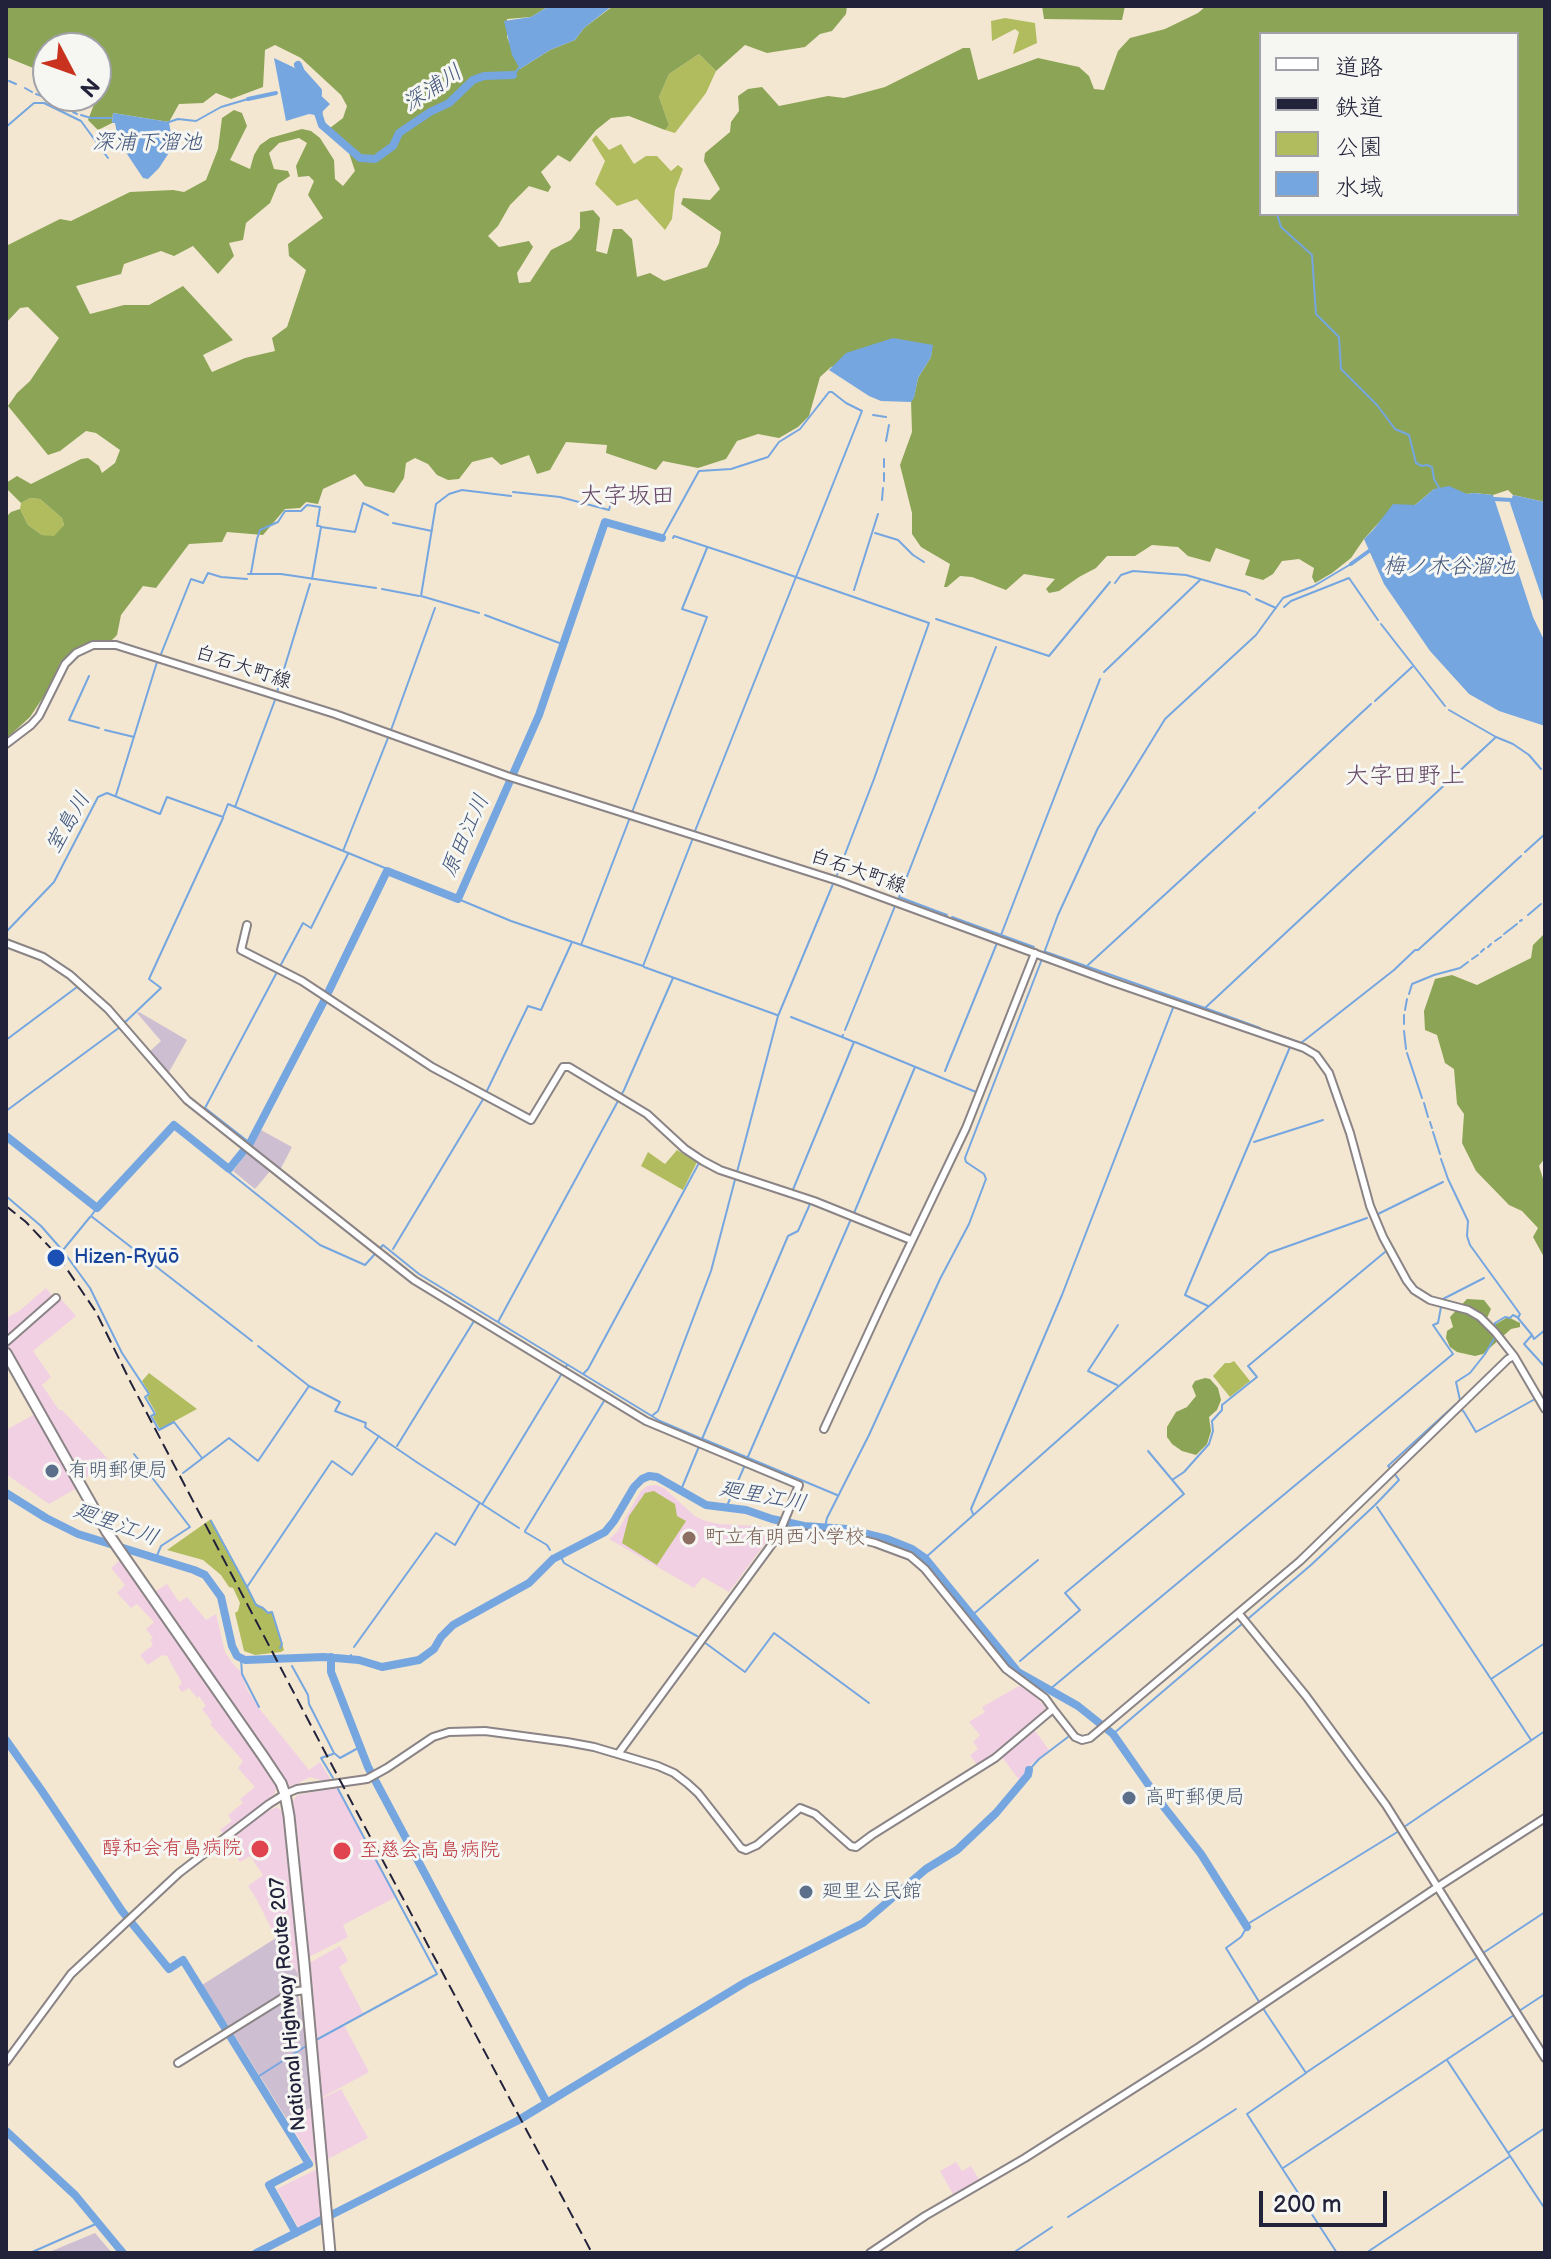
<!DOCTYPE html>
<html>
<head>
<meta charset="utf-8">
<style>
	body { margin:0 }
	#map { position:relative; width:1551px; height:2259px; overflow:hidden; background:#f3e7d2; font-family:"Balsamiq Sans","Klee One",sans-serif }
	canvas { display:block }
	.frame { position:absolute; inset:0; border:8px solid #22223b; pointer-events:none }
	.legend { position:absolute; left:1259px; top:32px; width:260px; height:184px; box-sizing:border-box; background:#f6f6f2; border:2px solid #a1a1a9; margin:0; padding:10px 14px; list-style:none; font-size:24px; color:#22223b }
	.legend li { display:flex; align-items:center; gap:16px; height:40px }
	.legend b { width:40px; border:2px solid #a1a1a9 }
	.north { position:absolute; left:32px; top:32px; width:80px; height:80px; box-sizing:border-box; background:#f6f6f2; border:2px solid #a1a1a9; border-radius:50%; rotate:131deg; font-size:22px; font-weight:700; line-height:32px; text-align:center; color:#22223b }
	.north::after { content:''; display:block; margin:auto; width:28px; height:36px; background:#c8321e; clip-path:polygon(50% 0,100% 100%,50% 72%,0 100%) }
	.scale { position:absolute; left:1259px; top:2191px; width:128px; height:36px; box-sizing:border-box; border:4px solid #22223b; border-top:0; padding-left:10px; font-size:24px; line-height:28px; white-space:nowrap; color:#22223b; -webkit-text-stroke:6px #f6f6f2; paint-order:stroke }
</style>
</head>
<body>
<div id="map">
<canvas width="1551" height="2259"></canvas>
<div class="frame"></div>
<ul class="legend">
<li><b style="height:10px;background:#fff"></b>道路</li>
<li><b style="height:10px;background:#22223b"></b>鉄道</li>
<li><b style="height:22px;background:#b1bc5e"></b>公園</li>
<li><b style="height:22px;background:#75a6e0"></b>水域</li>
</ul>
<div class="north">N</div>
<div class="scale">200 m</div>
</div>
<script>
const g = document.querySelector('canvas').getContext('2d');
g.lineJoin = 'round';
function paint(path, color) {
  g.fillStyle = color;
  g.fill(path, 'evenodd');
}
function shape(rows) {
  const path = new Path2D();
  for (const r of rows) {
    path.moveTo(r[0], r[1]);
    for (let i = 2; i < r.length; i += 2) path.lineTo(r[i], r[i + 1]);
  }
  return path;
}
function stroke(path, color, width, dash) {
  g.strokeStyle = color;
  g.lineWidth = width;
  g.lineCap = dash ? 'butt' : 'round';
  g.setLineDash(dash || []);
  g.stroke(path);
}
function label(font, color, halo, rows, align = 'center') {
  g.font = font + ' "Balsamiq Sans","Klee One",sans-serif';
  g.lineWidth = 6;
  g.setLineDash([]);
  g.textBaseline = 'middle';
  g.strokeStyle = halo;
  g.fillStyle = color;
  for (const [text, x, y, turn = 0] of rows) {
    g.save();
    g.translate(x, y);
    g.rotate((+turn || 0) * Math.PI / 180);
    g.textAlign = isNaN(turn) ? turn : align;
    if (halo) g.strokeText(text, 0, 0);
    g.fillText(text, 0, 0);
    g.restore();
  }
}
const built = shape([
	[46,1288,54,1298,6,1338,6,1318,19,1311],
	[61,1299,76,1316,33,1351,51,1377,42,1385,59,1410,62,1410,108,1459,82,1481,7,1348,9,1344],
	[35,1414,77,1488,49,1504,6,1474,6,1430],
	[656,1485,664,1488,696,1517,706,1521,719,1524,762,1526,759,1533,769,1538,729,1592,703,1577,694,1588,609,1539,617,1532,641,1491,647,1486],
	[121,1559,245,1735,277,1785,274,1795,224,1834,220,1830,232,1821,228,1815,243,1803,240,1799,255,1787,238,1768,243,1761,210,1724,212,1722,202,1709,206,1706,199,1696,197,1698,189,1688,182,1692,178,1687,182,1683,167,1656,162,1655,148,1665,140,1655,153,1645,150,1640,153,1638,146,1629,154,1622,137,1604,131,1608,117,1593,125,1585,111,1568],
	[167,1584,179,1602,187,1597,206,1620,216,1614,225,1652,233,1664,240,1671,248,1691,259,1708,309,1770,320,1762,331,1780,325,1781,310,1777,293,1786,288,1785,153,1593],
	[1019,1686,1032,1693,1046,1708,1030,1724,1049,1750,1030,1765,1026,1774,1020,1781,999,1753,978,1766,970,1755,978,1749,973,1742,980,1735,969,1722,985,1712,982,1707],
	[337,1788,396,1897,343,1925,348,1937,307,1958,299,1847,293,1801,297,1795],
	[277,1807,283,1812,286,1822,288,1863,291,1871,299,1953,298,1974,276,1938,257,1900,248,1886,263,1875,250,1856,240,1862,226,1841,261,1814],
	[340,1946,348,1961,339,1967,363,2013,315,2039,310,1965,311,1962],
	[344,2025,369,2072,321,2098,315,2041],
	[341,2089,368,2138,326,2160,321,2099],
	[312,2107,318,2162,315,2164,288,2121],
	[956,2162,962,2171,971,2166,980,2181,954,2196,940,2171],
	[317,2169,319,2169,323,2215,298,2227,277,2189]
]);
const industrial = shape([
	[139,1012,187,1040,169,1072,167,1073,149,1052,161,1041,137,1013],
	[261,1130,292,1147,278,1174,271,1170,255,1189,233,1171,251,1148],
	[276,1938,298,1974,297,1983,230,2028,202,1985],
	[293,1995,298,1995,305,2027,312,2107,288,2121,233,2033],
	[95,2233,112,2253,47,2253]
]);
const green = shape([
	[1005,18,1035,23,1037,43,1013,54,1019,32,1015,29,992,41,991,21],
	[699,54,716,71,706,93,675,133,665,130,669,125,659,97,669,74],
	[596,135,609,150,621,144,634,164,646,156,657,156,671,171,678,165,683,169,675,190,672,219,665,230,637,199,617,206,595,184,605,161,592,140],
	[30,498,40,499,62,518,64,525,54,537,42,535,28,525,20,509,21,503],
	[677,1150,697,1162,683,1190,641,1166,648,1152,665,1164],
	[1234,1361,1250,1381,1230,1397,1213,1376,1225,1363,1230,1363],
	[149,1373,197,1409,160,1429,153,1417,156,1413,147,1397,150,1394,142,1381],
	[654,1491,675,1504,677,1516,686,1521,657,1565,622,1543,629,1516,645,1493],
	[211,1519,256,1603,268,1612,272,1611,284,1650,281,1652,255,1655,244,1651,235,1613,238,1611,240,1603,233,1588,229,1587,221,1575,203,1560,167,1550]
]);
const forest = shape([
	[6,6,549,6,531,17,507,19,507,37,520,69,550,50,575,40,584,28,613,6,847,6,846,14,832,31,820,34,805,47,767,53,745,45,716,71,699,54,669,74,659,97,669,125,665,130,629,116,611,118,596,130,570,162,558,155,541,172,551,187,548,192,529,186,510,205,498,226,488,236,499,247,529,241,533,247,517,273,519,283,530,282,551,250,571,240,580,228,580,212,593,210,600,218,596,251,607,254,613,229,622,229,632,239,637,277,650,273,664,281,707,267,719,243,721,232,681,204,683,198,710,200,720,189,704,161,705,153,730,132,731,122,739,111,738,96,748,89,762,87,779,106,828,96,844,98,885,87,963,48,970,48,978,80,1038,58,1079,67,1089,76,1094,89,1104,90,1118,51,1130,38,1165,29,1198,13,1206,6,1545,6,1545,502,1513,495,1508,490,1493,495,1474,493,1467,494,1434,489,1415,505,1406,506,1382,519,1364,539,1351,558,1332,573,1315,583,1312,577,1314,568,1299,559,1282,561,1273,574,1263,580,1245,575,1250,560,1216,548,1210,562,1188,556,1178,547,1152,545,1135,556,1107,556,1096,568,1079,577,1059,591,1049,593,1046,589,1055,579,1024,574,1006,590,972,577,960,576,947,587,944,587,950,564,921,547,912,534,912,513,900,465,912,432,911,402,914,397,918,378,931,357,932,346,912,343,831,367,820,377,809,416,798,427,779,438,758,434,737,441,726,459,698,468,663,461,656,470,606,453,607,445,566,442,550,470,537,474,529,455,501,465,492,457,472,462,459,479,448,480,437,475,428,464,415,458,406,463,404,478,394,493,365,486,355,474,323,489,318,504,306,502,300,508,285,509,263,535,227,532,222,542,189,544,156,588,143,586,121,615,117,635,111,641,93,642,76,649,60,663,48,690,30,717,6,739,6,517,11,512,20,509,28,525,42,535,54,536,64,525,62,518,40,499,30,498,21,503,6,488,6,483,17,476,31,484,81,459,88,458,99,466,102,473,115,463,120,450,96,433,86,431,60,451,48,455,8,406,17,393,30,381,59,338,28,307,20,308,6,323,6,246,60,219,71,221,130,192,173,190,184,192,206,180,218,149,222,118,234,110,242,113,247,126,230,160,250,169,254,155,260,145,270,138,302,129,311,131,320,138,334,160,335,179,343,186,355,171,346,144,330,128,343,118,347,106,341,95,301,58,275,45,265,50,263,87,231,99,216,93,203,103,179,104,169,122,113,113,112,123,98,130,88,120,96,99,92,96,96,96,96,48,48,48,48,74,6,57],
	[1261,34,1517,34,1517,214,1261,214],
	[299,138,307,143,296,166,298,177,309,176,314,181,308,195,323,218,288,244,289,256,306,270,287,327,272,338,275,351,245,358,212,372,203,355,233,340,183,286,149,305,124,305,90,314,76,286,121,274,124,264,161,251,174,256,193,246,218,274,234,256,229,243,243,240,246,223,270,203,278,184,290,176,288,171,274,169,269,153,279,143],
	[1042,6,1125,6,1122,20,1044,19],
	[1545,933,1545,1158,1539,1166,1545,1185,1545,1259,1533,1237,1538,1228,1522,1211,1509,1205,1476,1171,1462,1143,1464,1114,1457,1104,1454,1069,1445,1063,1437,1035,1425,1030,1424,1011,1435,979,1452,975,1477,985,1531,958,1533,945],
	[1467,1299,1484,1300,1491,1309,1487,1318,1494,1325,1508,1317,1520,1323,1520,1327,1511,1329,1483,1354,1475,1356,1457,1352,1450,1347,1446,1338,1447,1331,1453,1327,1450,1317],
	[1205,1378,1210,1379,1218,1388,1221,1400,1217,1410,1209,1417,1211,1431,1207,1444,1196,1455,1182,1451,1172,1444,1167,1437,1167,1427,1176,1412,1187,1407,1196,1396,1192,1386,1195,1381]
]);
const water = shape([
	[549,6,612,6,584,28,575,40,550,50,520,69,512,55,504,21,531,17],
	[274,58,295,68,300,76,330,104,323,111,321,121,315,115,309,114,286,121],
	[113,113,169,122,171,134,176,142,159,168,148,179,143,178,125,151,117,133,115,123,112,123],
	[893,338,933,345,931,357,918,378,914,398,911,402,881,401,869,396,829,370,846,353],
	[1449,486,1467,494,1474,493,1493,495,1533,617,1545,642,1545,726,1499,711,1469,694,1430,651,1384,584,1364,539,1373,530,1393,504,1415,505,1434,489],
	[1513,495,1545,502,1545,607,1510,503]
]);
const stream = shape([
	[513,75,519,68],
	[9,81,16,84],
	[25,88,32,92],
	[36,94,50,99],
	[54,102,69,110],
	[73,112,77,114],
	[81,115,91,118,111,118],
	[169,122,178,119,196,121,221,107,248,99],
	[6,127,34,103,44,103,81,121,108,158],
	[1277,214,1281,227,1312,255,1316,314,1339,337,1341,369,1377,405,1395,429,1409,435,1416,463,1422,466,1427,465,1432,467,1434,479,1439,488],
	[873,415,886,417],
	[886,441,889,425],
	[884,467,884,459],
	[884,481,884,473],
	[513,492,560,497,609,510,613,495],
	[882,500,883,488],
	[393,523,432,531],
	[875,533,898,540,913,555,924,562],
	[662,538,699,471,731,469,768,457,779,442,800,429,829,392,832,392,846,403,862,411,695,831],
	[673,538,674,536,735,556,929,623,874,779,837,875],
	[251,573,257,539,260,530,278,522,285,511,301,511,307,505,320,507,317,526,320,526],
	[248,574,281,574,376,588],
	[312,579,321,527,355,532,363,503,388,515],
	[1115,583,1121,575,1133,571,1186,575,1246,592,1250,595],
	[382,589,419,596],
	[854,590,878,514],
	[1256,599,1276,608],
	[1284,607,1291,601,1349,578,1378,620],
	[479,613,421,596,436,504,449,494,462,490,511,496],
	[485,615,562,644],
	[936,619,1049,656,1110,582],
	[1381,624,1445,706],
	[161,654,191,579,203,583,208,573,221,577,247,579],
	[1104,672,1200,580],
	[89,676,69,720,99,728],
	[277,692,310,584],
	[1375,701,1412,667],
	[1449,710,1496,737],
	[105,730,134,737],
	[391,730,435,608],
	[116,795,157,662],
	[235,807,275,700],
	[1259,808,1371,704],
	[343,851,388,738],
	[1525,852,1545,834],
	[458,899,511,921,643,966,693,838],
	[1544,900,1545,899],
	[947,915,899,897,996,647],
	[1528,915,1541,904],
	[952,917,1034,947],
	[1520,921,1522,920],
	[6,932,54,882,98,797,107,793,160,814,167,797,223,817,228,804,385,868,387,871],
	[1504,934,1517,924],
	[1001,935,1100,679],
	[1495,941,1501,937],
	[581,945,707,617,682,609,707,548],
	[1488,947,1491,944],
	[1046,952,1205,1008,1496,737,1513,744,1529,755,1541,769],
	[1481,952,1484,949],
	[1044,953,1058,915,1098,828,1165,719,1256,635,1283,598,1314,586,1351,564],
	[1472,959,1478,955],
	[1088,965,1255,812],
	[644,967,777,1015],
	[1409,994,1412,984,1434,975,1460,968,1468,962],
	[1205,1008,1260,1028],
	[1405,1010,1407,999],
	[791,1017,842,1037],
	[1404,1024,1404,1015],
	[845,1030,895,906],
	[1267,1031,1301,1043,1394,970,1415,950,1418,950,1521,856],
	[1404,1031,1406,1049],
	[6,1040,77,987,88,996],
	[855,1042,976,1092],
	[1407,1053,1422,1098],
	[945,1071,997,943],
	[1424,1103,1428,1117],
	[6,1111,120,1027,161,988,149,979,223,818],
	[1430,1122,1432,1128],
	[1433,1132,1440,1154],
	[1254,1142,1323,1120],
	[250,1143,205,1108,303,923,311,928,348,854],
	[1441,1159,1448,1179,1468,1221,1467,1236,1470,1245,1520,1314,1518,1318,1532,1335],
	[229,1169,230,1173,320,1245,365,1265,383,1245,419,1274,660,1421,702,1439,788,1236,798,1231,810,1204,796,1198],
	[792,1192,854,1042,842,1037,843,1035],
	[6,1196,41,1226,63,1251,90,1288,122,1353,149,1394,145,1397,155,1414,151,1416,159,1430,174,1422,202,1458],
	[97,1208,91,1216,252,1341],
	[854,1213,915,1067],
	[1378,1214,1443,1182],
	[393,1249,482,1101,528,1006,541,1010,572,942],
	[63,1250,90,1217],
	[1443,1299,1484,1278],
	[1208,1306,1185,1295,1290,1047],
	[498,1322,624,1090,673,978],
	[1495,1327,1495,1323,1505,1317,1510,1318,1513,1315,1517,1317],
	[1545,1330,1534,1339,1532,1335,1524,1344,1545,1367],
	[258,1346,309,1386,340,1402,335,1411,366,1423,365,1427,418,1463,519,1528],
	[584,1373,588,1369,699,1163],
	[1117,1385,1088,1371,1118,1325],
	[1458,1402,1460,1400,1456,1382,1470,1373,1485,1354,1495,1337],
	[653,1415,658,1411,711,1271,778,1016,833,884],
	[703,1439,837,1495],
	[397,1446,474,1321],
	[134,1454,190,1527,161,1546,156,1558],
	[747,1459,851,1219],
	[1390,1468,1388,1466,1456,1404,1464,1412,1476,1432,1535,1399],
	[183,1473,229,1438,258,1461,309,1386],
	[1172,1480,1184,1472,1209,1444,1213,1431,1212,1421,1222,1410,1222,1405,1257,1377,1248,1366,1385,1252],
	[681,1490,700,1444],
	[483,1503,567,1365],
	[1377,1507,1491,1679],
	[726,1508,745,1465],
	[973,1514,971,1509,1062,1295,1173,1008],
	[211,1521,247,1587],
	[825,1527,827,1518,869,1435,940,1279,969,1224,986,1179,984,1174,966,1162,965,1158,1042,959],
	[525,1531,604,1401],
	[525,1532,547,1545,550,1550],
	[560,1555,564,1563,592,1579,697,1636],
	[552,1556,553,1559],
	[925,1558,1269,1253,1367,1218],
	[971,1616,1038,1560],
	[704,1642,745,1672,774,1633,869,1703],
	[354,1647,436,1533,455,1545,479,1504],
	[280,1648,282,1644,272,1612,268,1613,263,1608,256,1605,247,1587,332,1461,352,1475,379,1436],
	[351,1655,352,1659],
	[241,1659,242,1674,259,1707],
	[1020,1661,1080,1610,1065,1593,1184,1494,1148,1451],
	[292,1666,308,1695,309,1704,334,1753,340,1758,360,1747],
	[1013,1667,1015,1665],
	[1049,1690,1453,1354,1433,1325,1438,1323,1441,1307],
	[1113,1734,1311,1565,1375,1505,1399,1480,1394,1473],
	[1531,1740,1491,1679,1545,1643],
	[333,1754,321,1758,333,1778],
	[1029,1770,1039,1759,1068,1737],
	[1404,1827,1545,1731],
	[1246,1925,1399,1831],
	[1247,1927,1241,1937,1226,1948,1266,2013,1306,2073,1247,2114,1337,2253],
	[1483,1953,1545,1912],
	[1519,2011,1545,1994],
	[316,2040,437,1974,338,1789],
	[1447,2060,1545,2209],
	[1307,2072,1478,1957],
	[256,2078,306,2046],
	[1509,2152,1545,2128],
	[1283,2168,1514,2015],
	[1068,2217,1236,2109],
	[30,2253,98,2223],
	[1013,2253,1052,2227],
	[1366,2253,1509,2157]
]);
const canal = shape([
	[248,99,276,93],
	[1494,499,1511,500],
	[1351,564,1369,551]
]);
const river = shape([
	[298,65,301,72,318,91,317,110,322,125,360,158,375,159,393,146,399,133,430,112,449,103,473,80,484,76,513,75],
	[6,1136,97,1208,174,1125,229,1169,250,1143,323,1003,387,871,458,899,539,715,605,522,662,538],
	[6,1493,46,1518,78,1534,194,1570,205,1575,221,1597,232,1646,237,1656,245,1660,324,1657,359,1660,382,1667,419,1660,434,1649,441,1637,453,1625,529,1583,553,1559,605,1532,614,1521,634,1487,642,1479,649,1476,657,1477,706,1505,746,1510,772,1519,804,1526,847,1529,887,1539,912,1549,925,1558,1018,1672,1078,1706,1113,1734,1164,1807,1201,1854,1247,1927],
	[331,1657,331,1672,368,1767,547,2103],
	[6,1740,42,1791,122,1911,169,1969,183,1960,309,2164,269,2185,296,2233],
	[6,2131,75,2195,123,2253],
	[256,2253,517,2121,746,1982,863,1923,926,1869,957,1850,996,1813,1028,1775,1029,1770]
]);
const secondary = shape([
	[6,744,31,725,39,716,65,664,76,653,93,645,116,645,335,714,507,776,838,881,1110,981,1304,1048,1316,1055,1329,1073,1350,1133,1370,1206,1383,1237,1407,1281,1414,1290,1430,1300,1468,1310,1480,1317,1495,1332,1514,1356,1545,1409],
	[247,925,241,950,302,981,432,1067,531,1120,563,1067,569,1067,647,1114,685,1149,703,1161,720,1170,814,1201,911,1240],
	[6,943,43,957,70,975,108,1009,187,1100,414,1280,646,1421,799,1485,778,1536,618,1754],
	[6,1342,56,1298],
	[824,1429,885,1297,966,1128,1035,953],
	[782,1529,798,1533,851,1537,875,1543,910,1556,925,1569,1006,1669,1045,1698,1053,1709],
	[1239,1614,1306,1696,1386,1805,1545,2058],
	[6,2062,71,1974,179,1873,269,1804,285,1794,297,1789,367,1779,387,1768,433,1737,449,1732,485,1731,567,1742,594,1747,658,1766,674,1773,687,1783,698,1793,741,1848,746,1850,757,1845,800,1808,815,1814,851,1846,856,1847,872,1835,995,1758,1053,1709,1075,1737,1082,1740,1090,1738,1300,1561,1508,1359,1514,1356],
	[178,2063,292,1992,305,1990],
	[870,2253,925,2216,1025,2158,1199,2047,1436,1888,1545,1818]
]);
const highway = shape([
	[6,1353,107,1532,263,1756,281,1783,285,1794,289,1816,304,1963,330,2253]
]);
const rail = shape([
	[6,1206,26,1222,58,1256,96,1312,131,1383,326,1754,592,2253]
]);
const markers = [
	[56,1258,10,"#1a4fb4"],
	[52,1471,8,"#5c6f8a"],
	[689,1538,8,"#8d6e63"],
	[1129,1798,8,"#5c6f8a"],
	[260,1849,10,"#e0444e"],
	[342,1851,10,"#e0444e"],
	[806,1892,8,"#5c6f8a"]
];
const streetNames = [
	["白石大町線",243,668,18],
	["白石大町線",858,872,19],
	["National Highway Route 207",289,2004,-95]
];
const transitNames = [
	["Hizen-Ryūō",74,1258]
];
const serviceNames = [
	["有明郵便局",68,1471],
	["高町郵便局",1145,1798],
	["廻里公民館",822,1892]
];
const educationNames = [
	["町立有明西小学校",705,1538]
];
const healthNames = [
	["醇和会有島病院",242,1849],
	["至慈会高島病院",360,1851,"left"]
];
const waterNames = [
	["深浦川",433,89,-34],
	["深浦下溜池",147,143],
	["梅ノ木谷溜池",1449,567],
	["室島川",69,823,-60],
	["原田江川",466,836,-66],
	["廻里江川",763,1497,11],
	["廻里江川",116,1525,20]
];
const quarterNames = [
	["大字坂田",627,497],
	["大字田野上",1405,777]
];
paint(built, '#f1d0e3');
paint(industrial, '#cebed1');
paint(green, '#b1bc5e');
paint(forest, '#8ca455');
paint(water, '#75a6e0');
stroke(stream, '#75a6e0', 2);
stroke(canal, '#75a6e0', 4);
stroke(river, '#75a6e0', 8);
stroke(secondary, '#8a8486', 10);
stroke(highway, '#8a8486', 13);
stroke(secondary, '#fff', 6);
stroke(highway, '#fff', 9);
stroke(rail, '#22223b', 2, [12, 6]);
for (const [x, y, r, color] of markers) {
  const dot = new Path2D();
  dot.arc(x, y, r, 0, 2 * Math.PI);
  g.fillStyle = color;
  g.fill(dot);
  stroke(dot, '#f6f6f2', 3);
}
label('20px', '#22223b', '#f6f6f2', streetNames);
label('20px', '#164399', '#f6f6f2', transitNames, 'left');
label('20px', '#4e5e75', '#f6f6f2', serviceNames, 'left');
label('20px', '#785e54', '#f6f6f2', educationNames, 'left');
label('20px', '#be3a42', '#f6f6f2', healthNames, 'right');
label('italic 22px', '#43577d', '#f6f6f2', waterNames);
label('24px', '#664968', '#f6f6f2', quarterNames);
</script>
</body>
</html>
